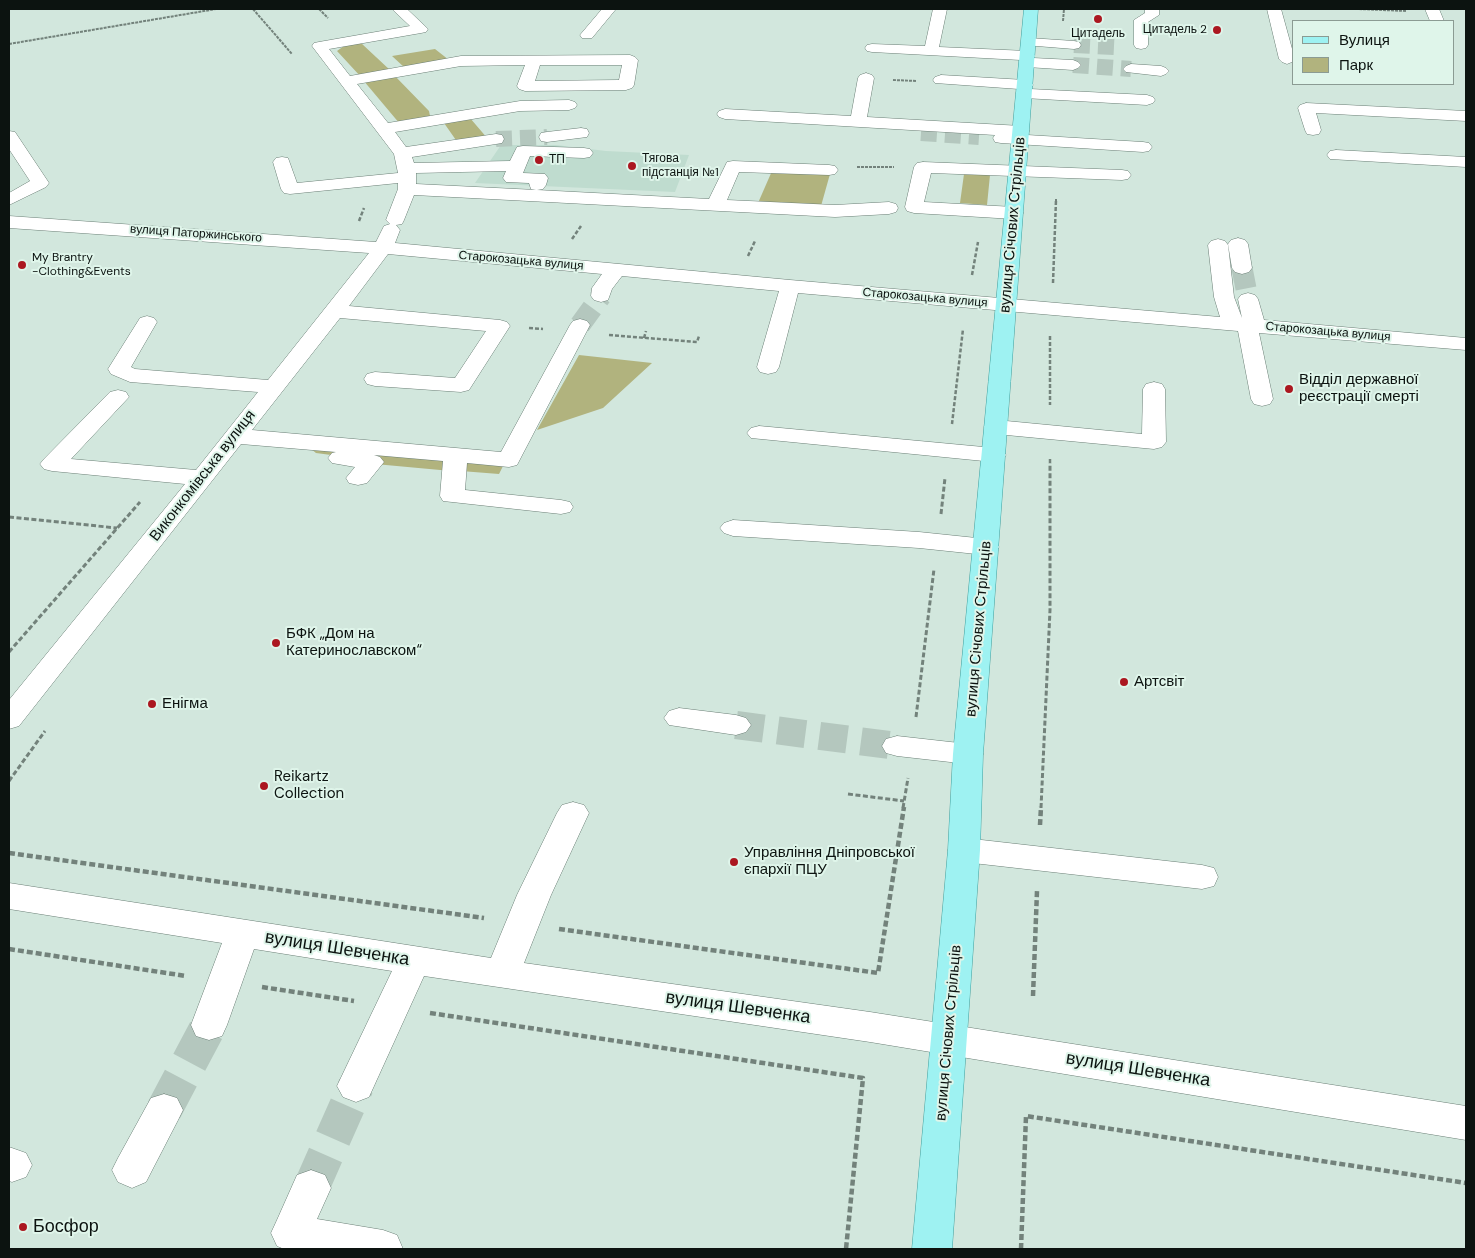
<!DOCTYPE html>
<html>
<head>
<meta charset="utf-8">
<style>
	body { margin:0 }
	#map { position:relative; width:1475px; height:1258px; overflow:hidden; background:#d2e7dd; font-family:"DM Sans",sans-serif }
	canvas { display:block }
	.frame { position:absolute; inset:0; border:10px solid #0c1310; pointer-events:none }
	.legend { position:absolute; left:1292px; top:20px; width:162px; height:65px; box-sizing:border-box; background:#dff5ea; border:1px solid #8b9b93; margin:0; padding:6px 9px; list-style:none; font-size:15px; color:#0c1310 }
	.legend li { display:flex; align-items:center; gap:10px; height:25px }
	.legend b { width:25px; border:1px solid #8b9b93 }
</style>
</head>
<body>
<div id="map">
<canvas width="1475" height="1258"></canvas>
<div class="frame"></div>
<ul class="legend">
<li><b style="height:6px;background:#9ef2f2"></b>Вулиця</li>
<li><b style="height:14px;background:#b1b37e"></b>Парк</li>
</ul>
</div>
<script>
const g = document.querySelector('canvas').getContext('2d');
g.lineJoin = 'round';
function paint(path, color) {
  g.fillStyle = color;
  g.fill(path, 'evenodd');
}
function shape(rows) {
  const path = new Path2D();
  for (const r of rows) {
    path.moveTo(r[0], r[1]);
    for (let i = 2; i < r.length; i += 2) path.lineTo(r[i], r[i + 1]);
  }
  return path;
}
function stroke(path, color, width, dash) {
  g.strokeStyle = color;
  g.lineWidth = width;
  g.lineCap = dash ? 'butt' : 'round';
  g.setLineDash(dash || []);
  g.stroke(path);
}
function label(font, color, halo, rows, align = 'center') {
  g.font = font + ' "DM Sans",sans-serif';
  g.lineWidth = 4;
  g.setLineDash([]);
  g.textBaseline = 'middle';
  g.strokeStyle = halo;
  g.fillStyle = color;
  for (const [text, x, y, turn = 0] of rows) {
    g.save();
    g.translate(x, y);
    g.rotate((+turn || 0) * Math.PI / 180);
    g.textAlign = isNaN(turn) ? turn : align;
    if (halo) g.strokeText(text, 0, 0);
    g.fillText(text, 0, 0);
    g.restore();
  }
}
const built = shape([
	[501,145,556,145,606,151,689,155,675,192,475,183]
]);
const green = shape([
	[361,43,391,71,361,77,337,51,344,46],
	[435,49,449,60,405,68,392,56],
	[394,75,429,111,431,121,400,124,363,80],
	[470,118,488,139,458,143,444,123],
	[772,171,830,174,821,206,758,203],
	[964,174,990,175,987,205,960,203],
	[579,355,652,363,603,408,537,430],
	[304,443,452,457,451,471,375,464,377,461,316,453],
	[462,458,505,462,499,474,461,471]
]);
const minorTunnelFar3 = shape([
	[1074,45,1115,47],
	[1073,65,1131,69],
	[921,133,979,137],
	[496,139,547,137]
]);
const minorTunnelFar2 = shape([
	[1242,268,1248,299],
	[580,325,601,296]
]);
const minorTunnelFar1 = shape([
	[736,725,897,746]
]);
const minorTunnel = shape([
	[164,1110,209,1025],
	[311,1188,356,1086]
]);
const pathFar3 = shape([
	[253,9,292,54],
	[319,9,328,18],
	[1359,9,1406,11],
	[1063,21,1064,9],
	[9,44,216,9],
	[893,80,917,81],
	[857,167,894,167],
	[1056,201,1056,199]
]);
const pathFar2 = shape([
	[359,221,364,208],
	[572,239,581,226],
	[748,256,755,241],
	[972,275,978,242],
	[1053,283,1056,200],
	[529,328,543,329],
	[609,335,697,342,699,336],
	[1050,336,1050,405],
	[644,338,646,331],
	[952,424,963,329],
	[1050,459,1050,464]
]);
const pathFar1 = shape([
	[941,514,945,478],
	[9,517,117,528],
	[9,652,140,502],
	[916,717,934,569],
	[9,781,45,731],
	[848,794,904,801],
	[903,808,908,778],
	[1041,808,1050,610,1050,463]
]);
const path = shape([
	[1040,825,1041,807],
	[9,853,484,918],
	[559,929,878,973,904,807],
	[9,949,186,976],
	[262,987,354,1001],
	[1033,996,1037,891],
	[430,1013,863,1078,846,1249],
	[1021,1249,1026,1116,1466,1183]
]);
const minor = shape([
	[392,9,407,9,428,29,426,32,421,33,329,49,350,76,461,56,630,55,635,57,638,60,634,85,632,88,626,90,525,91,519,89,517,86,525,65,461,66,357,84,388,123,520,101,569,100,575,102,577,105,575,108,569,110,520,111,395,132,406,147,496,134,502,135,504,139,502,143,496,144,412,157,414,163,510,161,517,147,523,146,584,148,590,149,593,153,590,157,584,158,530,156,523,173,545,174,548,178,546,185,543,189,537,190,709,199,727,162,733,161,829,165,835,166,838,170,835,174,829,175,739,172,727,200,835,205,889,202,896,204,898,208,896,212,889,214,835,217,414,195,404,220,402,224,396,225,400,230,395,243,790,280,1220,317,1214,297,1208,245,1211,241,1218,239,1225,241,1228,245,1234,297,1242,318,1238,299,1241,295,1248,293,1255,295,1258,299,1264,320,1466,338,1466,350,1259,333,1273,399,1270,404,1262,406,1254,404,1251,399,1238,331,798,293,779,367,776,372,768,374,760,372,757,367,779,291,622,276,612,289,608,300,601,302,594,300,591,296,592,288,602,274,388,254,349,306,500,320,507,322,510,326,469,390,461,392,375,386,367,384,364,379,367,374,375,372,455,378,486,331,340,318,252,430,501,452,570,325,573,321,580,319,587,321,590,325,517,465,509,467,467,463,465,490,561,500,570,502,573,507,570,512,561,514,443,501,440,496,443,461,374,455,380,457,384,462,367,483,358,485,349,483,346,478,355,467,332,463,328,458,332,453,336,452,241,444,19,726,9,729,9,700,185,484,52,471,44,469,40,464,44,459,110,392,118,390,126,392,129,397,71,459,196,470,258,392,130,382,111,374,108,369,140,318,147,316,154,318,157,322,131,367,135,369,268,380,369,253,9,228,9,216,376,242,384,226,390,224,386,220,398,189,398,183,290,194,284,193,281,189,273,162,276,158,282,157,288,158,297,183,398,173,394,154,312,46,314,43,319,42,410,26,392,9],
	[540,65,622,65,619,80,535,81,540,65],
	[506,171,503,178,506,182,529,183,531,189,536,190,416,184,416,173,506,171],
	[602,9,616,9,592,38,582,38,580,35,602,9],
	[933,9,947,9,939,47,1027,51,1032,53,1035,56,1033,58,1073,60,1078,62,1081,65,1078,68,1073,70,1027,67,1022,65,1019,62,1021,60,872,52,867,51,865,48,867,45,872,44,925,46,933,9],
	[1145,9,1159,9,1159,15,1148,22,1148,45,1146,48,1141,49,1136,48,1134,45,1134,20,1145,13,1145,9],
	[1267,9,1281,9,1294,56,1292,62,1287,64,1282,62,1279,59,1267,9],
	[1425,9,1439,9,1444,21,1430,21,1425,9],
	[1029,38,1074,41,1079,42,1081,45,1079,48,1074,49,1024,45,1022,42,1024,39,1029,38],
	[1131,64,1161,66,1166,68,1169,71,1166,74,1161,76,1126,72,1123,69,1126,66,1131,64],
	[866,73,872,75,874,78,867,117,1021,126,1027,127,1029,131,1027,135,1143,142,1149,143,1152,147,1149,151,1143,152,1001,143,995,142,993,138,995,135,725,119,719,117,717,114,719,111,725,109,851,116,858,78,860,75,866,73],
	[941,75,1025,80,1031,82,1033,85,1030,89,1147,95,1153,97,1155,100,1153,103,1147,105,1024,98,1018,96,1016,93,1019,89,935,83,933,80,935,77,941,75],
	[1306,103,1466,111,1466,121,1316,113,1321,130,1319,134,1313,135,1307,134,1305,130,1298,108,1300,105,1306,103],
	[581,128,587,129,589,133,587,137,547,142,541,141,539,137,541,133,547,132,581,128],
	[9,131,15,132,49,183,46,187,9,205,9,193,30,181,9,149,9,131],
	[1336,150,1466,157,1466,167,1330,159,1327,155,1330,151,1336,150],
	[923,162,1122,170,1128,171,1131,175,1128,179,1122,180,931,173,924,202,1014,207,1021,209,1023,213,1021,217,1014,219,914,213,907,211,905,207,914,167,917,163,923,162],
	[1238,238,1245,240,1248,244,1252,268,1249,272,1242,274,1235,272,1232,268,1228,244,1231,240,1238,238],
	[1154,382,1162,384,1165,389,1166,442,1162,447,1154,449,996,434,988,432,984,427,988,422,996,420,1142,434,1143,389,1146,384,1154,382],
	[759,426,994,448,1002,450,1006,455,1002,460,994,462,751,438,747,433,751,428,759,426],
	[733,520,919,532,986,539,995,542,999,547,995,552,986,555,919,548,733,536,724,533,720,528,724,523,733,520],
	[679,708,736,715,746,718,751,725,746,732,736,735,669,725,664,718,669,711,679,708],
	[897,736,968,744,979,747,983,754,979,761,968,764,897,756,886,753,882,746,886,739,897,736],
	[573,802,584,805,589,813,551,895,524,963,870,1012,1466,1106,1466,1140,870,1042,424,976,369,1097,356,1102,343,1097,337,1086,392,971,254,949,227,1025,222,1036,209,1040,196,1036,191,1025,222,943,9,909,9,883,491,958,517,895,557,813,562,805,573,802],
	[964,838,1202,865,1214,868,1218,877,1214,886,1202,889,964,862,953,858,948,850,953,842,964,838],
	[164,1094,177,1098,183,1110,177,1122,146,1182,132,1188,118,1182,112,1170,118,1158,151,1098,164,1094],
	[9,1147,26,1153,32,1165,26,1177,12,1182,9,1181,9,1147],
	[311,1170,325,1175,331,1188,317,1219,383,1230,397,1235,403,1249,284,1249,277,1246,271,1233,277,1220,297,1175,311,1170]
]);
const major = shape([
	[1024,9,1038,9,983,754,980,850,952,1249,912,1249,948,850,953,754,1024,9]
]);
const markers = [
	[1098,19,5,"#ab1720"],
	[1217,30,5,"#ab1720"],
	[539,160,5,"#ab1720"],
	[632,166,5,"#ab1720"],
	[22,265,5,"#ab1720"],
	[1289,389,5,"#ab1720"],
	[276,643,5,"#ab1720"],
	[1124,682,5,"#ab1720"],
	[152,704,5,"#ab1720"],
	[264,786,5,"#ab1720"],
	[734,862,5,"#ab1720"],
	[23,1227,5,"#ab1720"]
];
const farPoinames = [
	["Цитадель 2",1207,30,"right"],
	["Цитадель",1098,34,"center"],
	["Тягова",642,159],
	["підстанція №1",642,173],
	["ТП",549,160],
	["My Brantry",32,258],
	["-Clothing&Events",32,272]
];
const farStreetnames = [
	["вулиця Паторжинського",196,234,4],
	["Старокозацька вулиця",521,261,5],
	["Старокозацька вулиця",925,298,5],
	["Старокозацька вулиця",1328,332,5]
];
const streetNames = [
	["вулиця Січових Стрільців",1013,225,-85],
	["Виконкомівська вулиця",203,476,-52],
	["вулиця Січових Стрільців",979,629,-85],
	["вулиця Січових Стрільців",949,1033,-85]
];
const poiNames = [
	["Відділ державної",1299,380],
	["реєстрації смерті",1299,397],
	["БФК „Дом на",286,634],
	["Катеринославском“",286,651],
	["Артсвіт",1134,682],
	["Енігма",162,704],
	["Reikartz",274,777],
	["Collection",274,794],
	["Управління Дніпровської",744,853],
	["єпархії ПЦУ",744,870]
];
const nearStreetnames = [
	["вулиця Шевченка",337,949,9],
	["вулиця Шевченка",738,1008,8],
	["вулиця Шевченка",1138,1070,9]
];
const nearPoinames = [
	["Босфор",33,1227]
];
paint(built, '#bfdccf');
paint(green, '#b1b37e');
stroke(minorTunnelFar3, '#b4c7be', 16, [16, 8]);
stroke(minorTunnelFar2, '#b4c7be', 21, [21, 11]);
stroke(minorTunnelFar1, '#b4c7be', 28, [28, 14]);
stroke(minorTunnel, '#b4c7be', 36, [36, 18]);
stroke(minor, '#6b7f76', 1);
stroke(major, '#419f9d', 1);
stroke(pathFar3, '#73827b', 2, [3, 1]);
stroke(pathFar2, '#73827b', 2.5, [4, 2]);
stroke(pathFar1, '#73827b', 3, [5, 2.5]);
stroke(path, '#73827b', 4.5, [6, 3]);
paint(minor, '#fff');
paint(major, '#9ef2f2');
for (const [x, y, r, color] of markers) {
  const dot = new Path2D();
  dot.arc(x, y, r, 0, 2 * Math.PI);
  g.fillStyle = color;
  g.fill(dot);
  stroke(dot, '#dff5ea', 2);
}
label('12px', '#0c1310', '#dff5ea', farPoinames, 'left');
label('12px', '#0c1310', '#dff5ea', farStreetnames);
label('15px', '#0c1310', '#dff5ea', streetNames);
label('15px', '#0c1310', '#dff5ea', poiNames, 'left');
label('18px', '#0c1310', '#dff5ea', nearStreetnames);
label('18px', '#0c1310', '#dff5ea', nearPoinames, 'left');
</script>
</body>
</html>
